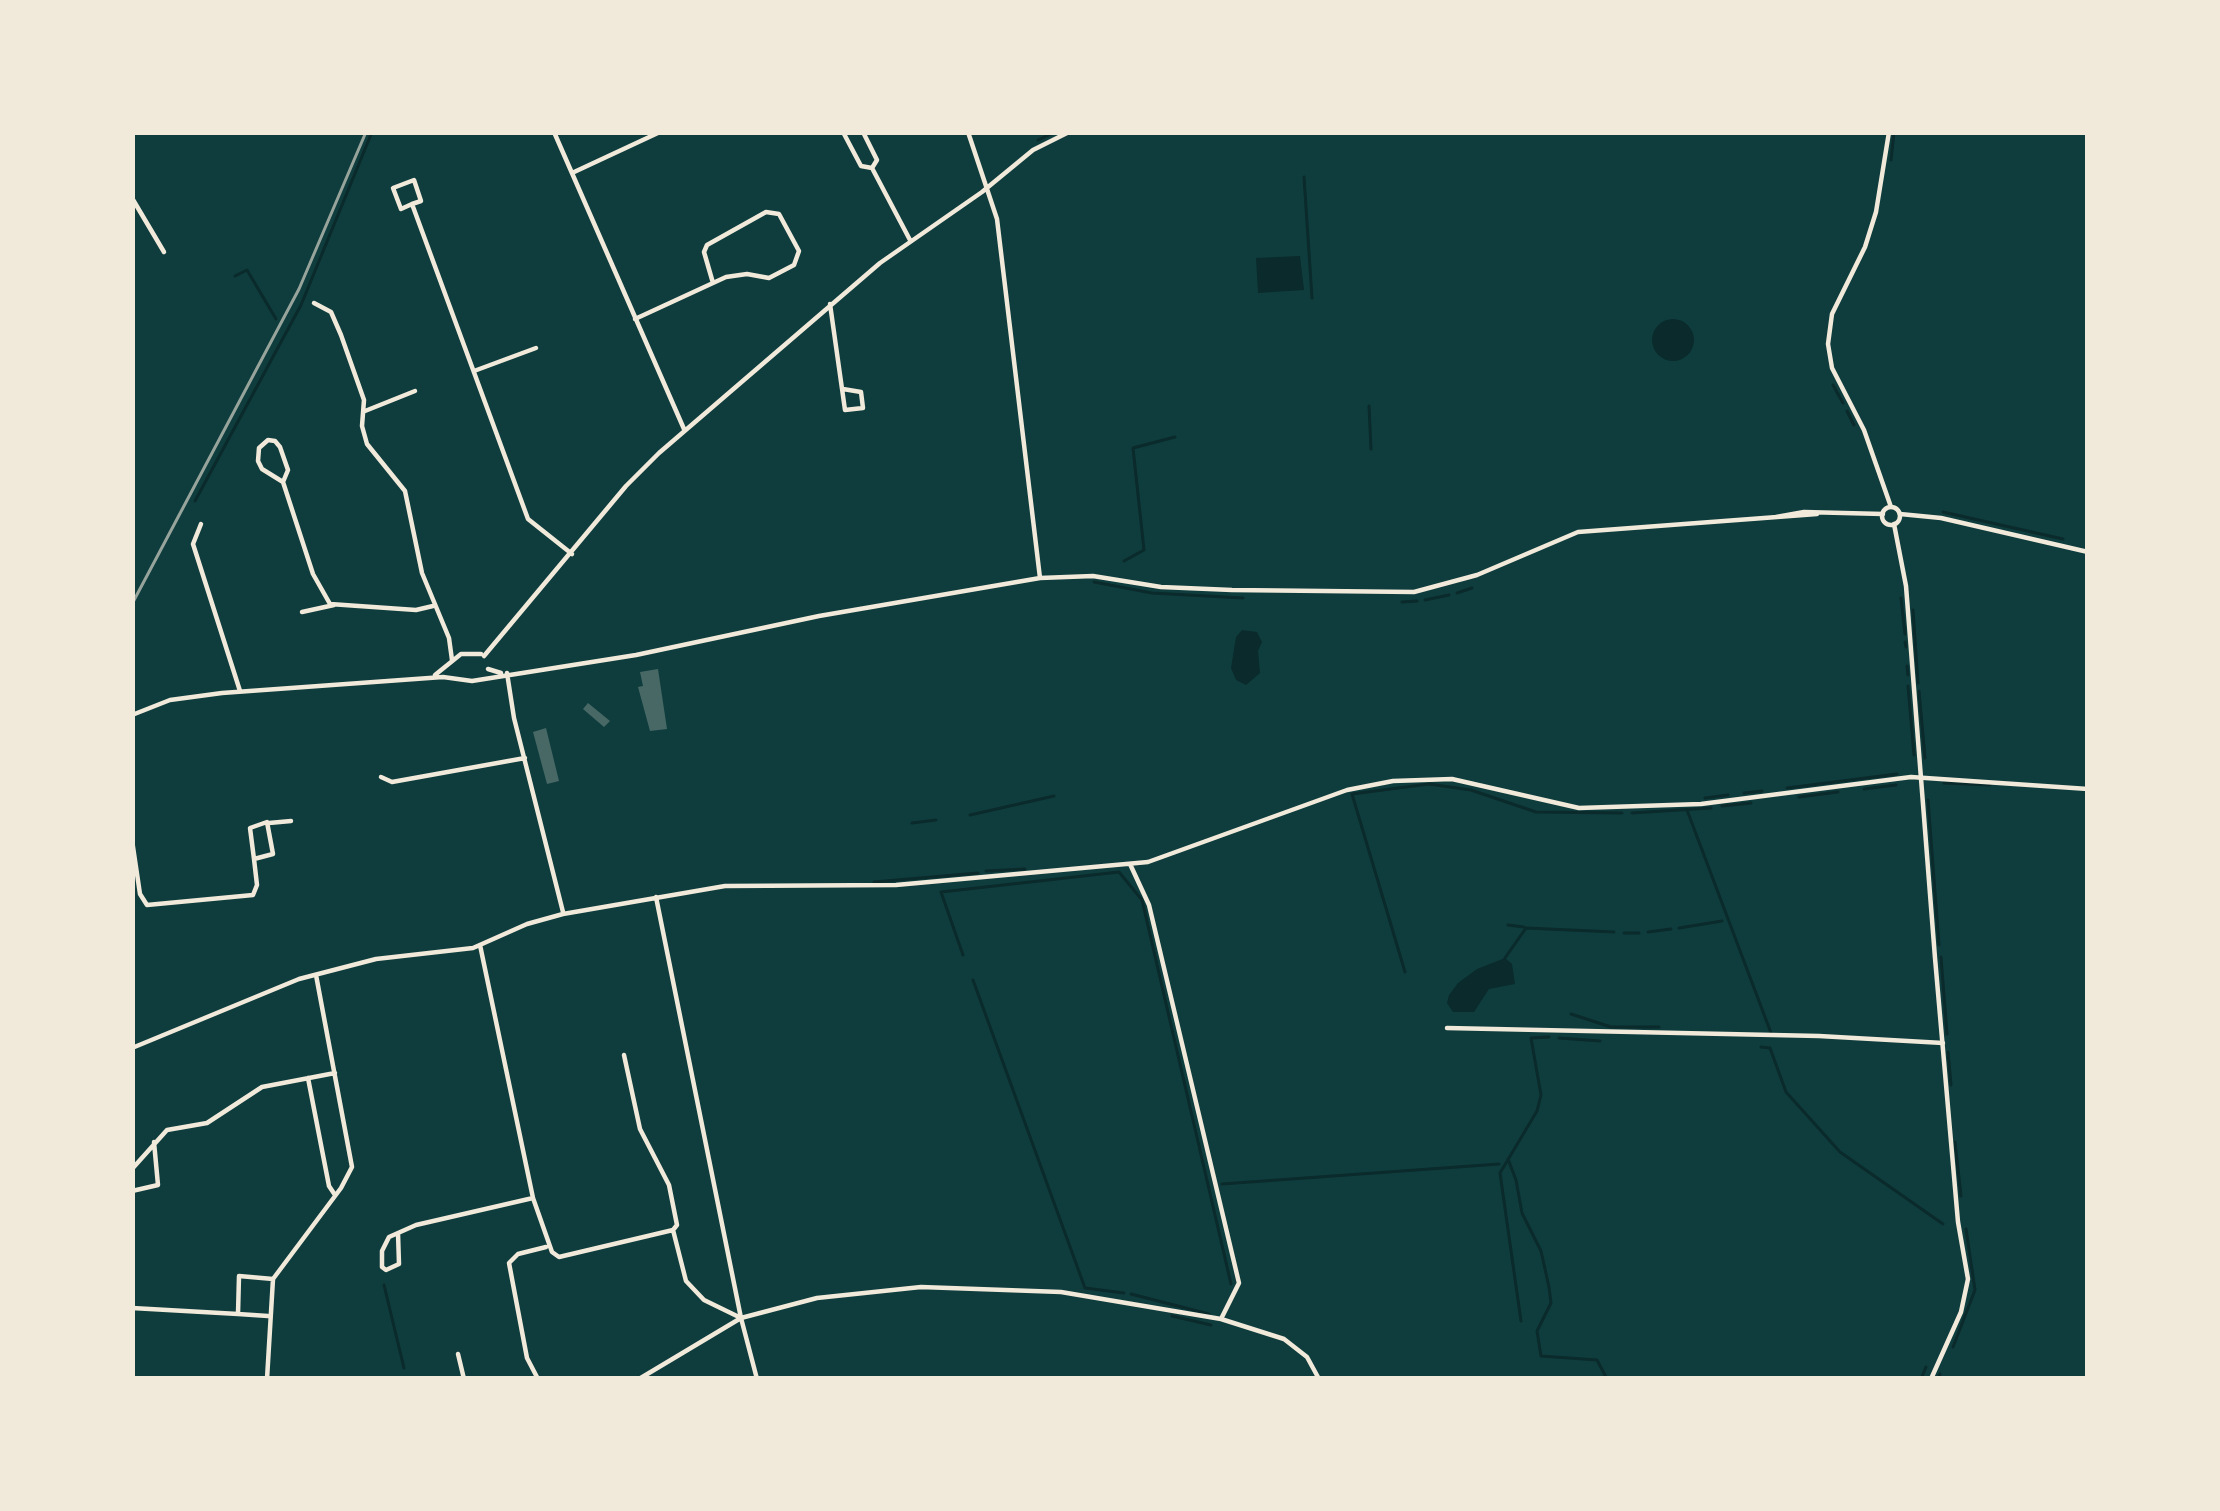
<!DOCTYPE html>
<html>
<head>
<meta charset="utf-8">
<style>
	body { margin:0 }
	#map { position:relative; width:2220px; height:1511px; overflow:hidden; background:#0f3d3e; font-family:"PT Sans",sans-serif }
	canvas { display:block }
	.frame { position:absolute; inset:0; border:135px solid #f1e9da; pointer-events:none }
</style>
</head>
<body>
<div id="map">
<canvas width="2220" height="1511"></canvas>
<div class="frame"></div>
</div>
<script>
const g = document.querySelector('canvas').getContext('2d');
g.lineJoin = 'round';
function paint(path, color) {
  g.fillStyle = color;
  g.fill(path, 'evenodd');
}
function shape(rows) {
  const path = new Path2D();
  for (const r of rows) {
    if (r.length === 3) {
      path.moveTo(r[0] + r[2], r[1]);
      path.arc(r[0], r[1], r[2], 0, 2 * Math.PI);
      continue;
    }
    path.moveTo(r[0], r[1]);
    for (let i = 2; i < r.length; i += 2) path.lineTo(r[i], r[i + 1]);
  }
  return path;
}
function stroke(path, color, width, dash) {
  g.strokeStyle = color;
  g.lineWidth = width;
  g.lineCap = dash ? 'butt' : 'round';
  g.setLineDash(dash || []);
  g.stroke(path);
}
const water = shape([
	[1300,256,1304,290,1258,293,1256,258],
	[1673,340,21],
	[1242,630,1257,632,1262,642,1258,651,1260,673,1246,685,1236,680,1231,668,1236,637],
	[1505,958,1512,964,1515,984,1489,989,1474,1012,1453,1012,1447,1003,1449,995,1458,983,1477,969]
]);
const stream = shape([
	[1038,140,1055,132],
	[1891,160,1894,132],
	[1304,177,1312,298],
	[235,276,247,270,276,319],
	[1833,385,1843,403],
	[1369,406,1371,449],
	[1847,411,1854,425],
	[195,501,301,305,372,132],
	[1943,512,2063,539],
	[1124,561,1144,550,1133,448,1175,437],
	[1094,582,1152,593,1243,598],
	[1457,593,1472,588],
	[1901,598,1905,634],
	[1425,600,1449,595],
	[1402,602,1417,601],
	[1913,610,1918,683],
	[1905,642,1906,647],
	[1907,666,1908,675],
	[1908,686,1914,755],
	[1919,691,1925,758],
	[1944,783,1990,785],
	[1787,788,1897,774],
	[1864,789,1896,785],
	[1744,793,1762,791],
	[1799,797,1838,792],
	[1705,798,1728,795],
	[1928,800,1939,945],
	[1722,806,1751,803],
	[1687,810,1771,1033],
	[1632,813,1711,808],
	[970,815,1054,796],
	[912,823,936,820],
	[986,871,1025,869],
	[874,882,978,873],
	[1508,925,1524,927],
	[1679,928,1722,921],
	[1648,932,1671,929],
	[1624,933,1639,933],
	[963,955,941,892,1119,872,1142,900,1231,1284],
	[1941,957,1947,1034],
	[1505,958,1526,928,1614,932],
	[1405,972,1352,794,1429,784,1471,790,1536,812,1622,813],
	[973,980,1085,1288,1124,1293],
	[1571,1014,1611,1027,1659,1027],
	[1559,1038,1600,1041],
	[1761,1047,1770,1048,1786,1092,1840,1152,1943,1224],
	[1948,1052,1951,1085],
	[1955,1142,1961,1196],
	[1508,1159,1516,1180,1522,1213,1541,1251,1549,1287,1551,1303,1537,1331,1541,1356,1597,1360,1607,1379],
	[1222,1184,1499,1164],
	[384,1285,404,1368],
	[1131,1294,1209,1314],
	[1172,1316,1211,1325],
	[1521,1321,1500,1173,1537,1111,1541,1095,1531,1038,1549,1037],
	[1953,1347,1975,1290,1966,1229],
	[1921,1379,1926,1367],
	[1938,1379,1940,1374]
]);
const building = shape([
	[658,669,667,729,650,731,638,687,643,686,640,672],
	[588,703,610,721,604,727,583,709],
	[546,728,559,781,547,784,533,732]
]);
const minor = shape([
	[554,132,684,429],
	[843,132,861,166,872,168,910,240],
	[863,132,877,160,872,168],
	[968,132,997,219,1040,578],
	[572,173,660,132],
	[132,198,164,252],
	[412,204,401,209,393,188,414,180,421,201,412,204,528,519,572,554],
	[314,303,331,312,341,335,364,400,362,426,367,444,405,491,422,573,449,638,452,660],
	[830,304,845,410,863,408,861,392,843,389],
	[635,319,726,277,747,274,769,278,794,265,799,251,779,214,766,212,707,245,704,252,713,283],
	[474,371,536,348],
	[365,411,415,391],
	[283,482,262,469,258,461,259,448,268,440,275,441,280,447,288,470,283,482,313,574,330,604,416,610,433,606],
	[1900,514,1941,518,2088,552],
	[1776,517,1804,512,1883,514],
	[201,524,193,544,240,691],
	[302,612,334,605],
	[484,656,626,486,659,453,880,263,982,192,1033,150,1069,132],
	[488,669,501,673],
	[507,673,514,718,563,912],
	[435,675,461,654,481,654],
	[132,715,170,700,222,693,443,677,472,681,636,655,819,616,1040,578,1093,576,1161,587,1232,590,1414,592,1477,575,1578,532,1817,514],
	[381,777,392,782,525,758],
	[269,823,291,821],
	[132,840,140,894,147,905,253,895,257,885,254,859,250,828,267,822,273,854,254,859],
	[1130,864,1149,905,1239,1283,1221,1319],
	[656,897,741,1318,757,1379],
	[480,945,533,1198,552,1252,559,1257,673,1230,686,1281,704,1300,741,1318],
	[1447,1028,1819,1036,1943,1043],
	[132,1048,299,979,376,959,473,948,527,924,563,914,725,886,896,885,1148,862,1347,790,1393,781,1452,779,1579,808,1701,804,1911,777,2088,789],
	[624,1055,640,1129,669,1185,677,1225,673,1230],
	[308,1078,329,1186,335,1195],
	[132,1169,167,1130,207,1123,262,1087,335,1073],
	[132,1191,158,1185,154,1142],
	[398,1233,399,1264,386,1270,382,1267,382,1251,389,1237,416,1225,533,1198],
	[132,1308,238,1314,239,1276,273,1279],
	[238,1314,268,1316],
	[458,1354,464,1379],
	[267,1379,273,1279,341,1188,352,1167,316,975],
	[538,1379,527,1358,509,1263,518,1254,546,1247],
	[639,1379,741,1318,817,1298,921,1287,1061,1292,1221,1319,1284,1339,1307,1357,1319,1379]
]);
const tertiary = shape([
	[1889,132,1876,212,1865,247,1832,314,1828,344,1832,368,1864,430,1891,507],
	[1891,516,9],
	[1894,524,1906,586,1935,958,1958,1222,1968,1279,1961,1312,1931,1379]
]);
const rail = shape([
	[132,604,299,289,366,132]
]);
paint(water, '#0a2a2b');
stroke(stream, '#0a2a2b', 3);
paint(building, '#486865');
stroke(minor, '#f1e9da', 4.5);
stroke(tertiary, '#f1e9da', 4.5);
stroke(rail, '#97a49c', 3);
</script>
</body>
</html>
